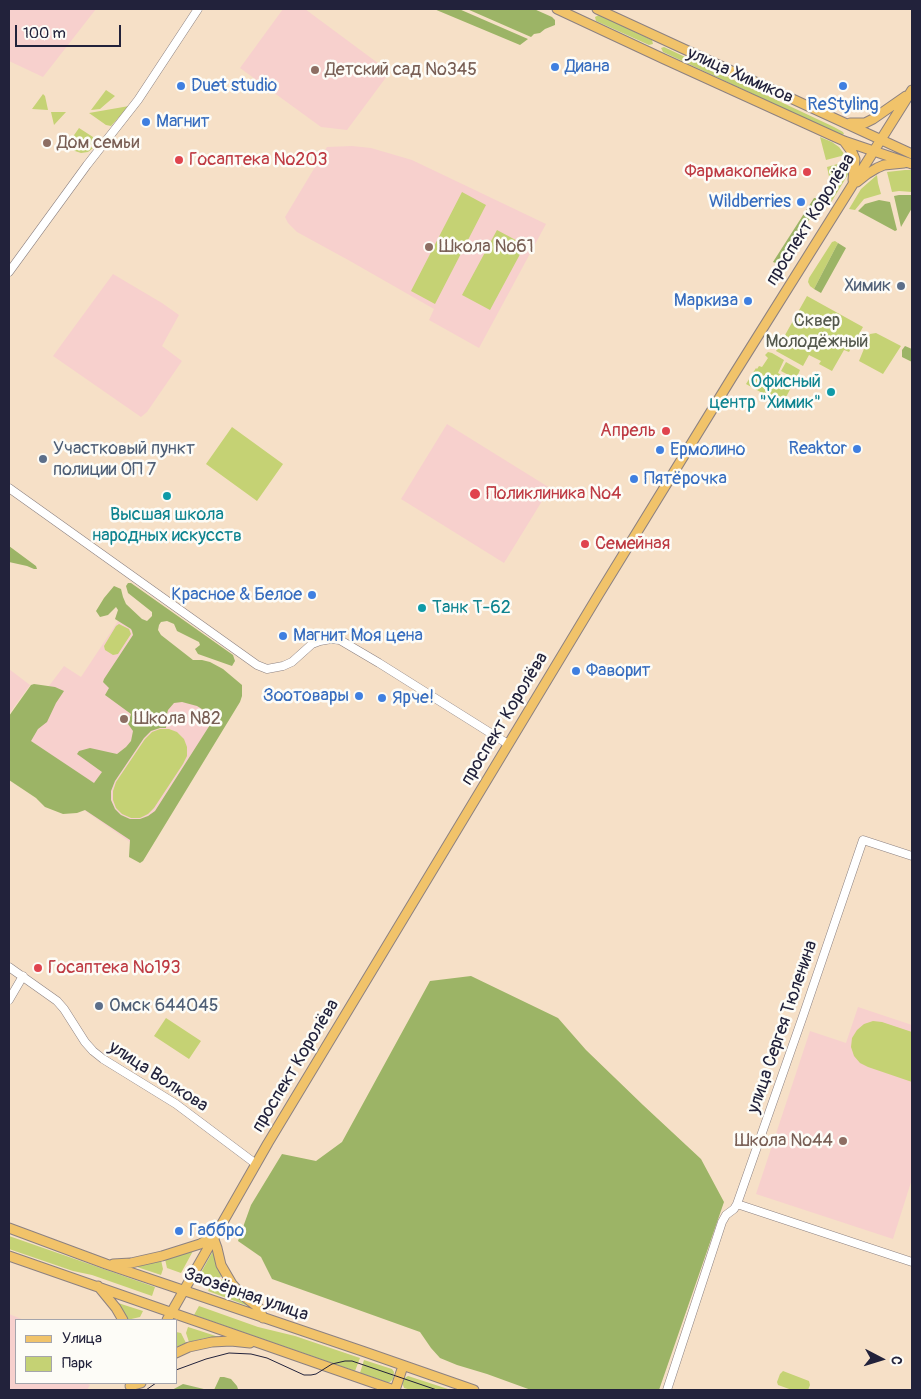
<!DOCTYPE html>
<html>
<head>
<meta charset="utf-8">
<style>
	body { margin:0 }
	#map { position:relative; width:921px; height:1399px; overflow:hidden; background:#f6e0c7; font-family:Pangolin,sans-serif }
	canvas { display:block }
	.frame { position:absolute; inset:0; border:10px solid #22223b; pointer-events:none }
	.legend { position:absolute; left:15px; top:1319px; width:162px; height:65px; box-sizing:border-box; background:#fdfcf7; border:1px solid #a5a5ac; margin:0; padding:6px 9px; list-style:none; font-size:15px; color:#22223b }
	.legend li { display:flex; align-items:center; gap:10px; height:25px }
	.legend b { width:25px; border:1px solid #a5a5ac }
	.north { position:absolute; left:856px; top:1334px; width:50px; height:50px; -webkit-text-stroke:4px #fdfcf7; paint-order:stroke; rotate:95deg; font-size:14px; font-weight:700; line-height:20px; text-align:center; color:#22223b }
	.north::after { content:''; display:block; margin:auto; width:18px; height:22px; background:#22223b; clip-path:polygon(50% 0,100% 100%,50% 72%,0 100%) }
	.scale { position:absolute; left:15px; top:25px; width:106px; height:22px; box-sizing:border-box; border:2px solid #22223b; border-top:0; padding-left:6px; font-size:15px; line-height:18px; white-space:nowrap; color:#22223b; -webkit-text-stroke:4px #fdfcf7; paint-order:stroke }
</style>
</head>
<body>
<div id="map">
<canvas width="921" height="1399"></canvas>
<div class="frame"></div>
<ul class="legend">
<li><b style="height:6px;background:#f1c36a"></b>Улица</li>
<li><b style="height:14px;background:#c5d274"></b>Парк</li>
</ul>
<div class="north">С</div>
<div class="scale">100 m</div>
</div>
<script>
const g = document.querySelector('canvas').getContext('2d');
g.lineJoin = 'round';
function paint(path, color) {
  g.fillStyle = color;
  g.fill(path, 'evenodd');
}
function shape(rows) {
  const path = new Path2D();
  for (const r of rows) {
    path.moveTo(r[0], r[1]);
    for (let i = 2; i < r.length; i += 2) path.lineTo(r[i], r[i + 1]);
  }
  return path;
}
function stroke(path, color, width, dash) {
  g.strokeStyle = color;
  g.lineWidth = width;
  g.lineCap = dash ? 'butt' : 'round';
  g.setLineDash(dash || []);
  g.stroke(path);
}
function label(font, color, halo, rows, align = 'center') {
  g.font = font + ' Pangolin,sans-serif';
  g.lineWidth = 5;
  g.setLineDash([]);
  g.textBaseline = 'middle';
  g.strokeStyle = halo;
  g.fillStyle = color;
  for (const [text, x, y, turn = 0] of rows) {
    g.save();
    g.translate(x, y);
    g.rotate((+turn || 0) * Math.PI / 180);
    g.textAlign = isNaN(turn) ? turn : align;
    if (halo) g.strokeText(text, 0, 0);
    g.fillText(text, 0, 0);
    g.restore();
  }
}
const built = shape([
	[9,9,96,9,43,77,9,61],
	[283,9,305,9,390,72,347,130,321,127,240,68],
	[352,146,371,148,412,160,546,224,479,348,429,320,434,309,350,261,297,232,288,223,285,217,327,147],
	[113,274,162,303,179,315,162,346,182,361,147,412,141,417,53,356],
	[447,424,550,488,504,563,401,499],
	[124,612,237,700,140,849,9,758,9,739,64,666,81,677],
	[9,669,30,685,9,714],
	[858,1007,912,1025,912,1179,893,1239,756,1194,810,1031,846,1043],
	[9,1314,24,1320,16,1320,16,1383,86,1383,90,1385,87,1390,9,1390]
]);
const green = shape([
	[599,15,652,40,653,44,649,45,596,21,595,17],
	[664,47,834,127,843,132,844,134,842,135,832,131,663,52,661,48],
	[106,90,115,96,100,109,91,110],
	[43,94,45,96,48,110,32,109],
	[129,106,111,126,106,125,89,113],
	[51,112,66,112,54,125],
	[79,128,93,137,94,146,72,138],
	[820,137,832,142,839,147,845,155,826,160],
	[71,139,93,148,88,152,81,153,75,151,67,145],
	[848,161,849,173,830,204,823,198,830,181,827,167],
	[905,170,912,170,912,192,899,191,892,192,887,172],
	[877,175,878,183,881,194,864,199,855,210,849,209,861,189],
	[462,192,486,205,435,304,411,291],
	[497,230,525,245,490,310,462,295],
	[835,241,838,243,814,289,810,286,808,282,809,278,832,242],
	[807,296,863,327,849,352,844,350,832,371,819,364,821,361,809,355,803,366,776,351],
	[876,333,901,346,883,374,859,361,870,334],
	[768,352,772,353,784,360,778,373,794,382,785,399,781,401,775,400,746,384,756,368,757,369,759,366,762,367,768,358,765,355],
	[786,362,800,370,796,379,781,371],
	[232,427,283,464,257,501,206,464],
	[119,624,129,629,131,634,118,654,113,655,105,650,104,646,116,626],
	[160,729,169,729,177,732,184,739,187,747,187,756,183,764,154,808,148,814,140,818,131,818,122,814,116,808,113,800,113,791,116,782,145,739,152,732],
	[166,1018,201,1041,189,1059,154,1036],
	[873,1021,882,1022,912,1032,912,1082,868,1067,860,1063,854,1056,851,1047,852,1038,857,1030,864,1024],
	[9,1236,155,1287,152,1296,92,1275,73,1271,9,1249],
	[193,1251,181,1273,167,1268,165,1259],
	[213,1251,215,1260,222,1276,208,1283,198,1278],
	[161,1260,163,1269,161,1275,134,1266],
	[224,1278,234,1292,248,1306,208,1291,210,1287],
	[118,1303,143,1311,140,1317,127,1320],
	[199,1306,258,1327,295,1336,360,1358,355,1371,194,1315],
	[188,1327,219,1337,205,1338,189,1342,186,1333],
	[176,1332,181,1333,186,1343,176,1347],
	[364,1360,392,1369,394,1372,393,1379,390,1382,387,1382,360,1373],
	[783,1371,809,1381,810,1385,808,1390,792,1390,778,1385,777,1382,780,1374],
	[408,1376,451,1390,411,1390,404,1388,402,1382,403,1379]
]);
const forest = shape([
	[434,9,459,9,528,39,520,45],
	[467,9,534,9,552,17,555,20,555,25,545,29,540,33,534,34,531,37],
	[899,195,912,195,912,208,901,227,894,196],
	[814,198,818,198,825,203,826,206,822,213,818,215,812,215,801,234,805,237,787,267,773,262],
	[879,200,890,202,897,230,895,231,858,211,865,204],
	[838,243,846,248,821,293,814,289],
	[905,346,912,349,912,362,902,357,902,350],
	[9,546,36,566,37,569,34,569,27,566,9,562],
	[128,583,131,583,233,655,235,661,232,666,198,654,195,649,200,645,199,642,177,631,174,624,167,621,161,622,159,625,158,630,161,635,193,660,202,660,210,662,223,669,242,685,242,696,240,702,143,861,140,863,129,857,130,840,85,810,77,813,63,814,45,807,36,798,9,780,9,716,31,685,34,684,55,687,64,691,56,703,47,722,38,729,31,741,94,783,102,772,77,754,79,751,90,748,117,754,126,747,131,741,133,731,128,724,131,714,105,695,109,688,103,682,104,679,133,635,132,631,131,629,115,619,118,610,116,607,108,615,100,617,96,611,104,598,114,586,121,589,123,597,126,604,142,619,147,621,152,616,152,612,128,593,126,586],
	[182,702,197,706,215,717,155,811,148,816,140,819,130,819,121,815,115,809,111,800,111,791,115,781,144,738,151,731,160,728,166,728,166,718,168,710,174,703],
	[471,976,558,1018,586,1050,643,1105,701,1159,724,1202,659,1390,531,1390,487,1374,457,1365,440,1358,431,1348,420,1332,272,1279,261,1257,238,1241,251,1205,282,1154,316,1161,342,1142,430,981],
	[220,1377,224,1377,231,1379,237,1386,238,1389,236,1390,214,1390],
	[183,1384,208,1390,172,1390]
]);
const minor = shape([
	[9,272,87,165,138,100,198,9],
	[9,488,257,665,267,669,283,666,292,662,312,644,320,641,331,639,340,640,379,663,508,744],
	[9,967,57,1001,64,1009,85,1042,93,1051,103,1059,176,1104,256,1164],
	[9,1000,23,976],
	[737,1204,912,1262],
	[667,1390,722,1222,726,1215,734,1209,737,1204,803,1016,863,840,912,856]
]);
const major = shape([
	[557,9,664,59,844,141,912,164],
	[597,9,912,154],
	[850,123,865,123,873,119,906,96],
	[844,141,852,152,855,159,853,180],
	[857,182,867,174,877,168,884,165,904,163],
	[9,1228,106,1264,365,1352,474,1390],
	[213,1237,217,1248,221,1265,232,1284,241,1294,259,1308,263,1318],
	[9,1256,394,1390],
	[113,1264,131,1263,162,1256,200,1244,213,1237],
	[98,1286,116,1308,123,1320],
	[167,1320,268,1143,599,594,731,379,912,90],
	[176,1353,189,1347,212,1342,231,1341,250,1343],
	[130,1386,141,1383],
	[395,1390,403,1366]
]);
const tram = shape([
	[176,1370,206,1359,229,1353,251,1354,267,1358,304,1375,311,1375,316,1374,332,1364,345,1361,352,1361,437,1390],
	[146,1390,156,1383]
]);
const markers = [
	[555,67,5,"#3f7fe0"],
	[315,70,5,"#8d6e63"],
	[181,86,5,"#3f7fe0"],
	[843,86,5,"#3f7fe0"],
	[146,122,5,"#3f7fe0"],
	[47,143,5,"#8d6e63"],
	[179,160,5,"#e0444e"],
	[807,172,5,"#e0444e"],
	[801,202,5,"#3f7fe0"],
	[429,247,5,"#8d6e63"],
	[901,286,5,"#5c6f8a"],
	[748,301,5,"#3f7fe0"],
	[831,392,5,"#0f9aa8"],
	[666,431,5,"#e0444e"],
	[857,449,5,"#3f7fe0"],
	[660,450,5,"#3f7fe0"],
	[43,459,5,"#5c6f8a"],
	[634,479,5,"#3f7fe0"],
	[475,494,6,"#e0444e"],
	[167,496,5,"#0f9aa8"],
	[585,544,5,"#e0444e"],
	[312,595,5,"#3f7fe0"],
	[422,608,5,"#0f9aa8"],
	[283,636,5,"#3f7fe0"],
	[576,671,5,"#3f7fe0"],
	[359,696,5,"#3f7fe0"],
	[382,698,5,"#3f7fe0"],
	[124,719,5,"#8d6e63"],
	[38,968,5,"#e0444e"],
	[99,1006,5,"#5c6f8a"],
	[843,1141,5,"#8d6e63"],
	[179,1231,5,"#3f7fe0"]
];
const shopNames = [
	["Диана",565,67],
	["Duet studio",191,86],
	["ReStyling",843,105,"center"],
	["Магнит",156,122],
	["Wildberries",791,202,"right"],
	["Маркиза",738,301,"right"],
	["Reaktor",847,449,"right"],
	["Ермолино",670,450],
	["Пятёрочка",644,479],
	["Красное & Белое",302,595,"right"],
	["Магнит Моя цена",293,636],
	["Фаворит",586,671],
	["Зоотовары",349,696,"right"],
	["Ярче!",392,698],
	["Габбро",189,1231]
];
const educationNames = [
	["Детский сад №345",325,70],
	["Дом семьи",57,143],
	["Школа №61",439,247],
	["Школа N82",134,719],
	["Школа №44",833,1141,"right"]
];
const streetNames = [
	["улица Химиков",740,76,24],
	["проспект Королёва",811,220,-58],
	["проспект Королёва",505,719,-59],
	["улица Сергея Тюленина",783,1027,-71],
	["проспект Королёва",296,1066,-59],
	["улица Волкова",158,1077,33],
	["Заозёрная улица",246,1295,19]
];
const healthNames = [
	["Госаптека №203",189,160],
	["Фармакопейка",797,172,"right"],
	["Апрель",656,431,"right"],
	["Поликлиника №4",486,494],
	["Семейная",595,544],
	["Госаптека №193",48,968]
];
const serviceNames = [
	["Химик",891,286,"right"],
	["Участковый пункт",53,449],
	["полиции ОП 7",53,470],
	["Омск 644045",109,1006]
];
const parkNames = [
	["Сквер",817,321],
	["Молодёжный",817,342]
];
const cultureNames = [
	["Офисный",821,382],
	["центр \"Химик\"",821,403],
	["Высшая школа",167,515,"center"],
	["народных искусств",167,536,"center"],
	["Танк Т-62",432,608,"left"]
];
paint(built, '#f7d0cd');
paint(green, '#c5d274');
paint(forest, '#9cb466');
stroke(minor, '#8c8181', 9);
stroke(major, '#8c8181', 11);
stroke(minor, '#fff', 8);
stroke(major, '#f1c36a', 9);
stroke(tram, '#22223b', 1);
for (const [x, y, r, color] of markers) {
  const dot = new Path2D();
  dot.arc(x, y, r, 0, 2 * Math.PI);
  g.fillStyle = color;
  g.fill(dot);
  stroke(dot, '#fdfcf7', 2);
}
label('18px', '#366cbe', '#fdfcf7', shopNames, 'left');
label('18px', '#785e54', '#fdfcf7', educationNames, 'left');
label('18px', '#22223b', '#fdfcf7', streetNames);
label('18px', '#be3a42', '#fdfcf7', healthNames, 'left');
label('18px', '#4e5e75', '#fdfcf7', serviceNames, 'left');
label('18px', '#53574c', '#fdfcf7', parkNames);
label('18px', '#0d838f', '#fdfcf7', cultureNames, 'right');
</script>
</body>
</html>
